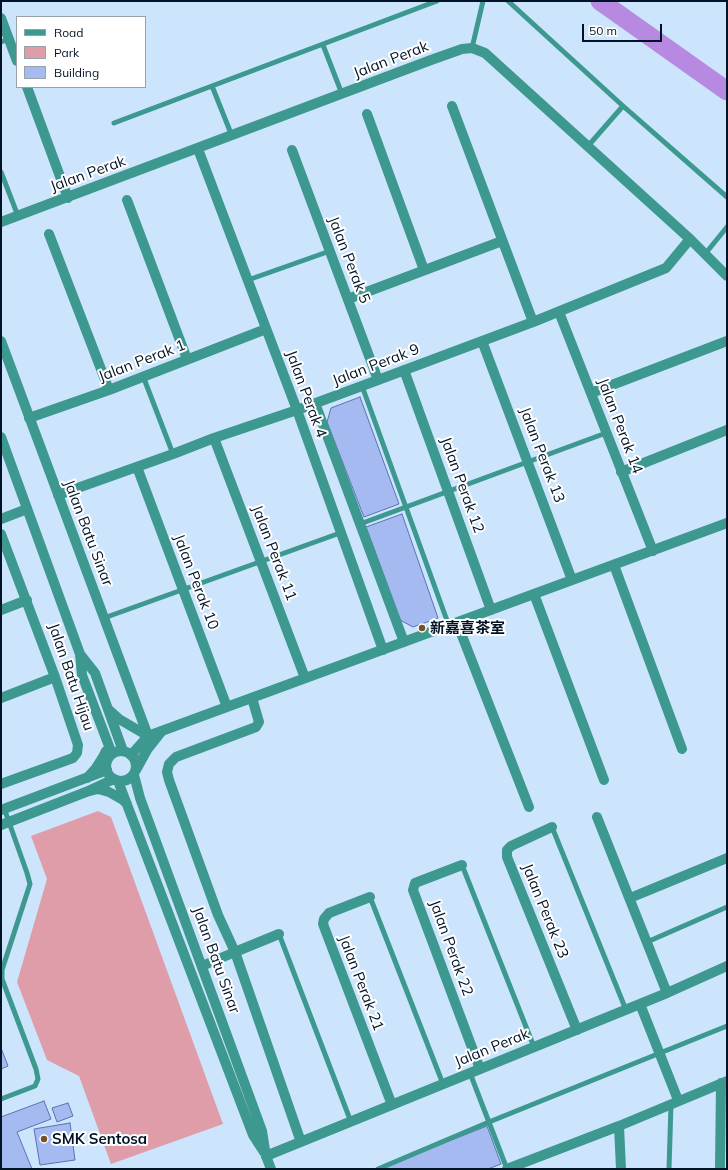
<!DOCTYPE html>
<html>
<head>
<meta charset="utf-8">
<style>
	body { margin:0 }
	#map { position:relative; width:728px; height:1170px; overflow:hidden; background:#cce5fc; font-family:Mulish,sans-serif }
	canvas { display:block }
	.frame { position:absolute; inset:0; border:2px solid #001327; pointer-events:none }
	.legend { position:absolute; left:16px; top:16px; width:130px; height:72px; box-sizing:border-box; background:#fff; border:1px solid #99a1a9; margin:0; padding:5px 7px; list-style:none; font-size:12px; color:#001327 }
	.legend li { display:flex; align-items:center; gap:8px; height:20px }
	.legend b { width:20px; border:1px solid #99a1a9 }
	.scale { position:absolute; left:582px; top:24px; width:80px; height:18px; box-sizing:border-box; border:2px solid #001327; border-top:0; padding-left:5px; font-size:12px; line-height:14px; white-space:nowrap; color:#001327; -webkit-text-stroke:3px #fff; paint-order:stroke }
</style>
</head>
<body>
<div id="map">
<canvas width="728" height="1170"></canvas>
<div class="frame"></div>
<ul class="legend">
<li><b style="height:5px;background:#3d9890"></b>Road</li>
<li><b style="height:11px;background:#df9da9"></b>Park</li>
<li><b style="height:11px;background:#a5baf0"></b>Building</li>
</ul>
<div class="scale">50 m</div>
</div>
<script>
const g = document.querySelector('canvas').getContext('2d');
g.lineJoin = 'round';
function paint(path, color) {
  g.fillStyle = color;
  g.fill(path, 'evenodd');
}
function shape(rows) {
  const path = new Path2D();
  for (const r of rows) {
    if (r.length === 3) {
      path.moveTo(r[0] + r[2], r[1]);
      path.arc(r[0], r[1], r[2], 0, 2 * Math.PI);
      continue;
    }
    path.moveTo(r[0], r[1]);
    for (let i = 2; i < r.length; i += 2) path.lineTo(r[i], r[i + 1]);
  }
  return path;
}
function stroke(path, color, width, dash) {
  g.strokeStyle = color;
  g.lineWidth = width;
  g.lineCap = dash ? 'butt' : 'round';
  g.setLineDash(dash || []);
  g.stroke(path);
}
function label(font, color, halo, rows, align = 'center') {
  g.font = font + ' Mulish,"Noto Sans SC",sans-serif';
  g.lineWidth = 4;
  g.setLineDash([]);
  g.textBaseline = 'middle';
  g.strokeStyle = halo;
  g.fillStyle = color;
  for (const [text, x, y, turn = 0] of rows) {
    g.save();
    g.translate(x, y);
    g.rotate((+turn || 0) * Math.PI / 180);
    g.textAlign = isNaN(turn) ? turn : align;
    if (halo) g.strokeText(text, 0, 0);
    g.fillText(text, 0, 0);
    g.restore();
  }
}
const green = shape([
	[98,811,111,817,223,1124,111,1164,79,1076,47,1060,17,982,47,879,31,836]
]);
const river = shape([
	[600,1,727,91]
]);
const building = shape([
	[360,397,399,504,364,517,327,422,331,408,360,397],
	[402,514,438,618,413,627,400,620,366,527,402,514],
	[1,1048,8,1066,1,1069,1,1048],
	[44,1101,51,1119,17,1132,32,1169,1,1169,1,1117,44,1101],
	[68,1103,73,1116,57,1122,52,1108,68,1103],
	[70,1123,75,1160,40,1165,34,1129,70,1123],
	[487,1126,501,1164,488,1169,378,1169,487,1126]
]);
const service = shape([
	[508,1,623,106,727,197],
	[1,42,9,39],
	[323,45,342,94],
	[472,48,483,1],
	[212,86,232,136],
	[114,123,437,1],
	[588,146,623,106],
	[1,172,18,216],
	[705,254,727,227],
	[248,280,330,251],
	[143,376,173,454],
	[362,386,449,626],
	[360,524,606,433],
	[104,618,340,533],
	[552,827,626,1010],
	[462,865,534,1047],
	[370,897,443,1084],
	[279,934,351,1122],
	[647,942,727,907],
	[470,1073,507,1169],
	[1,1099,35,1086,38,1079,36,1069,2,979,2,970,30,884,27,873,4,808],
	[378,1169,489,1122,727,1026],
	[669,1169,671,1104]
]);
const minor = shape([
	[1,18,17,61],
	[27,87,68,198],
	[452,106,533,322],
	[367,114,424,270],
	[198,149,297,410,383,650],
	[292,150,378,380],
	[127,200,187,359],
	[1,222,431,60,462,49,472,48,485,53,690,239,727,276],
	[49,234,109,390],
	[348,299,502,241],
	[559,312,653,551],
	[1,341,148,736],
	[482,341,572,580],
	[404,370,491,610],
	[591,393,727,341],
	[315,403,404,642],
	[29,418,109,390,266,329],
	[214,438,305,678],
	[137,467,227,707],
	[621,472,727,430],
	[58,495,173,454,214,438,297,410,378,380,533,322,666,268,690,239],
	[1,519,27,509],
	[1,534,55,677,78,745,77,753,73,758,1,784],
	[614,565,682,749],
	[534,594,604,780],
	[1,610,27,600],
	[457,623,529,807],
	[1,698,55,677],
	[131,755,148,736,727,523],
	[1,810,107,770],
	[597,817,667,993],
	[1,825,86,792,114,779],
	[552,827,511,846,507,850,507,857,577,1030],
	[462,865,415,883,413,890,480,1069],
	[370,897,329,913,324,919,323,924,392,1105],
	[630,898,727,858],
	[279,934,235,952,301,1142],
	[202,966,235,952,218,915,169,780,167,772,169,764,176,757,256,727,259,722,252,698],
	[640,1004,678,1100],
	[619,1126,621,1169],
	[266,1156,667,993,727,966],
	[507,1169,619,1126,727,1081],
	[720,1169,721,1083]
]);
const tertiary = shape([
	[1,437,80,654,82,675,112,754],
	[80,654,95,673,123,751],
	[109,710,119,719,148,736],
	[121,766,15],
	[136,770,147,750,162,731],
	[134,775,140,798,262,1131,266,1156,271,1169],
	[87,778,96,768,103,757,106,751],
	[118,781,253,1135,264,1152],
	[86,792,98,789,109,792,123,800,127,804]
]);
const markers = [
	[422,628,4,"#75512a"],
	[44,1139,4,"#75512a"]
];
const streetNames = [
	["Jalan Perak",391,60,-21],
	["Jalan Perak",88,174,-20],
	["Jalan Perak 5",349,260,69],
	["Jalan Perak 1",142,361,-21],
	["Jalan Perak 9",376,365,-21],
	["Jalan Perak 4",306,394,70],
	["Jalan Perak 14",620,426,69],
	["Jalan Perak 13",542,455,69],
	["Jalan Perak 12",462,485,70],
	["Jalan Batu Sinar",88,533,69],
	["Jalan Perak 11",274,553,69],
	["Jalan Perak 10",196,582,69],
	["Jalan Batu Hijau",71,677,71],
	["Jalan Perak 23",545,911,68],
	["Jalan Perak 22",451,948,70],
	["Jalan Batu Sinar",216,960,70],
	["Jalan Perak 21",361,983,69],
	["Jalan Perak",492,1048,-22]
];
const poiNames = [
	["新嘉喜茶室",430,628],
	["SMK Sentosa",52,1139]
];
paint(green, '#df9da9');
stroke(river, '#b789e1', 19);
paint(building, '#a5baf0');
stroke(building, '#5972b3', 1);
stroke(service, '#3d9890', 5);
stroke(minor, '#3d9890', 10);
stroke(tertiary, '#3d9890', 10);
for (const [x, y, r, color] of markers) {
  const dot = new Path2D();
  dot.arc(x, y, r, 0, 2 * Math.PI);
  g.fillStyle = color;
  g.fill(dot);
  stroke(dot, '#fff', 1.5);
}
label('15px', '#001327', '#fff', streetNames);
label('bold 15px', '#001327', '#fff', poiNames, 'left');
</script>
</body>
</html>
